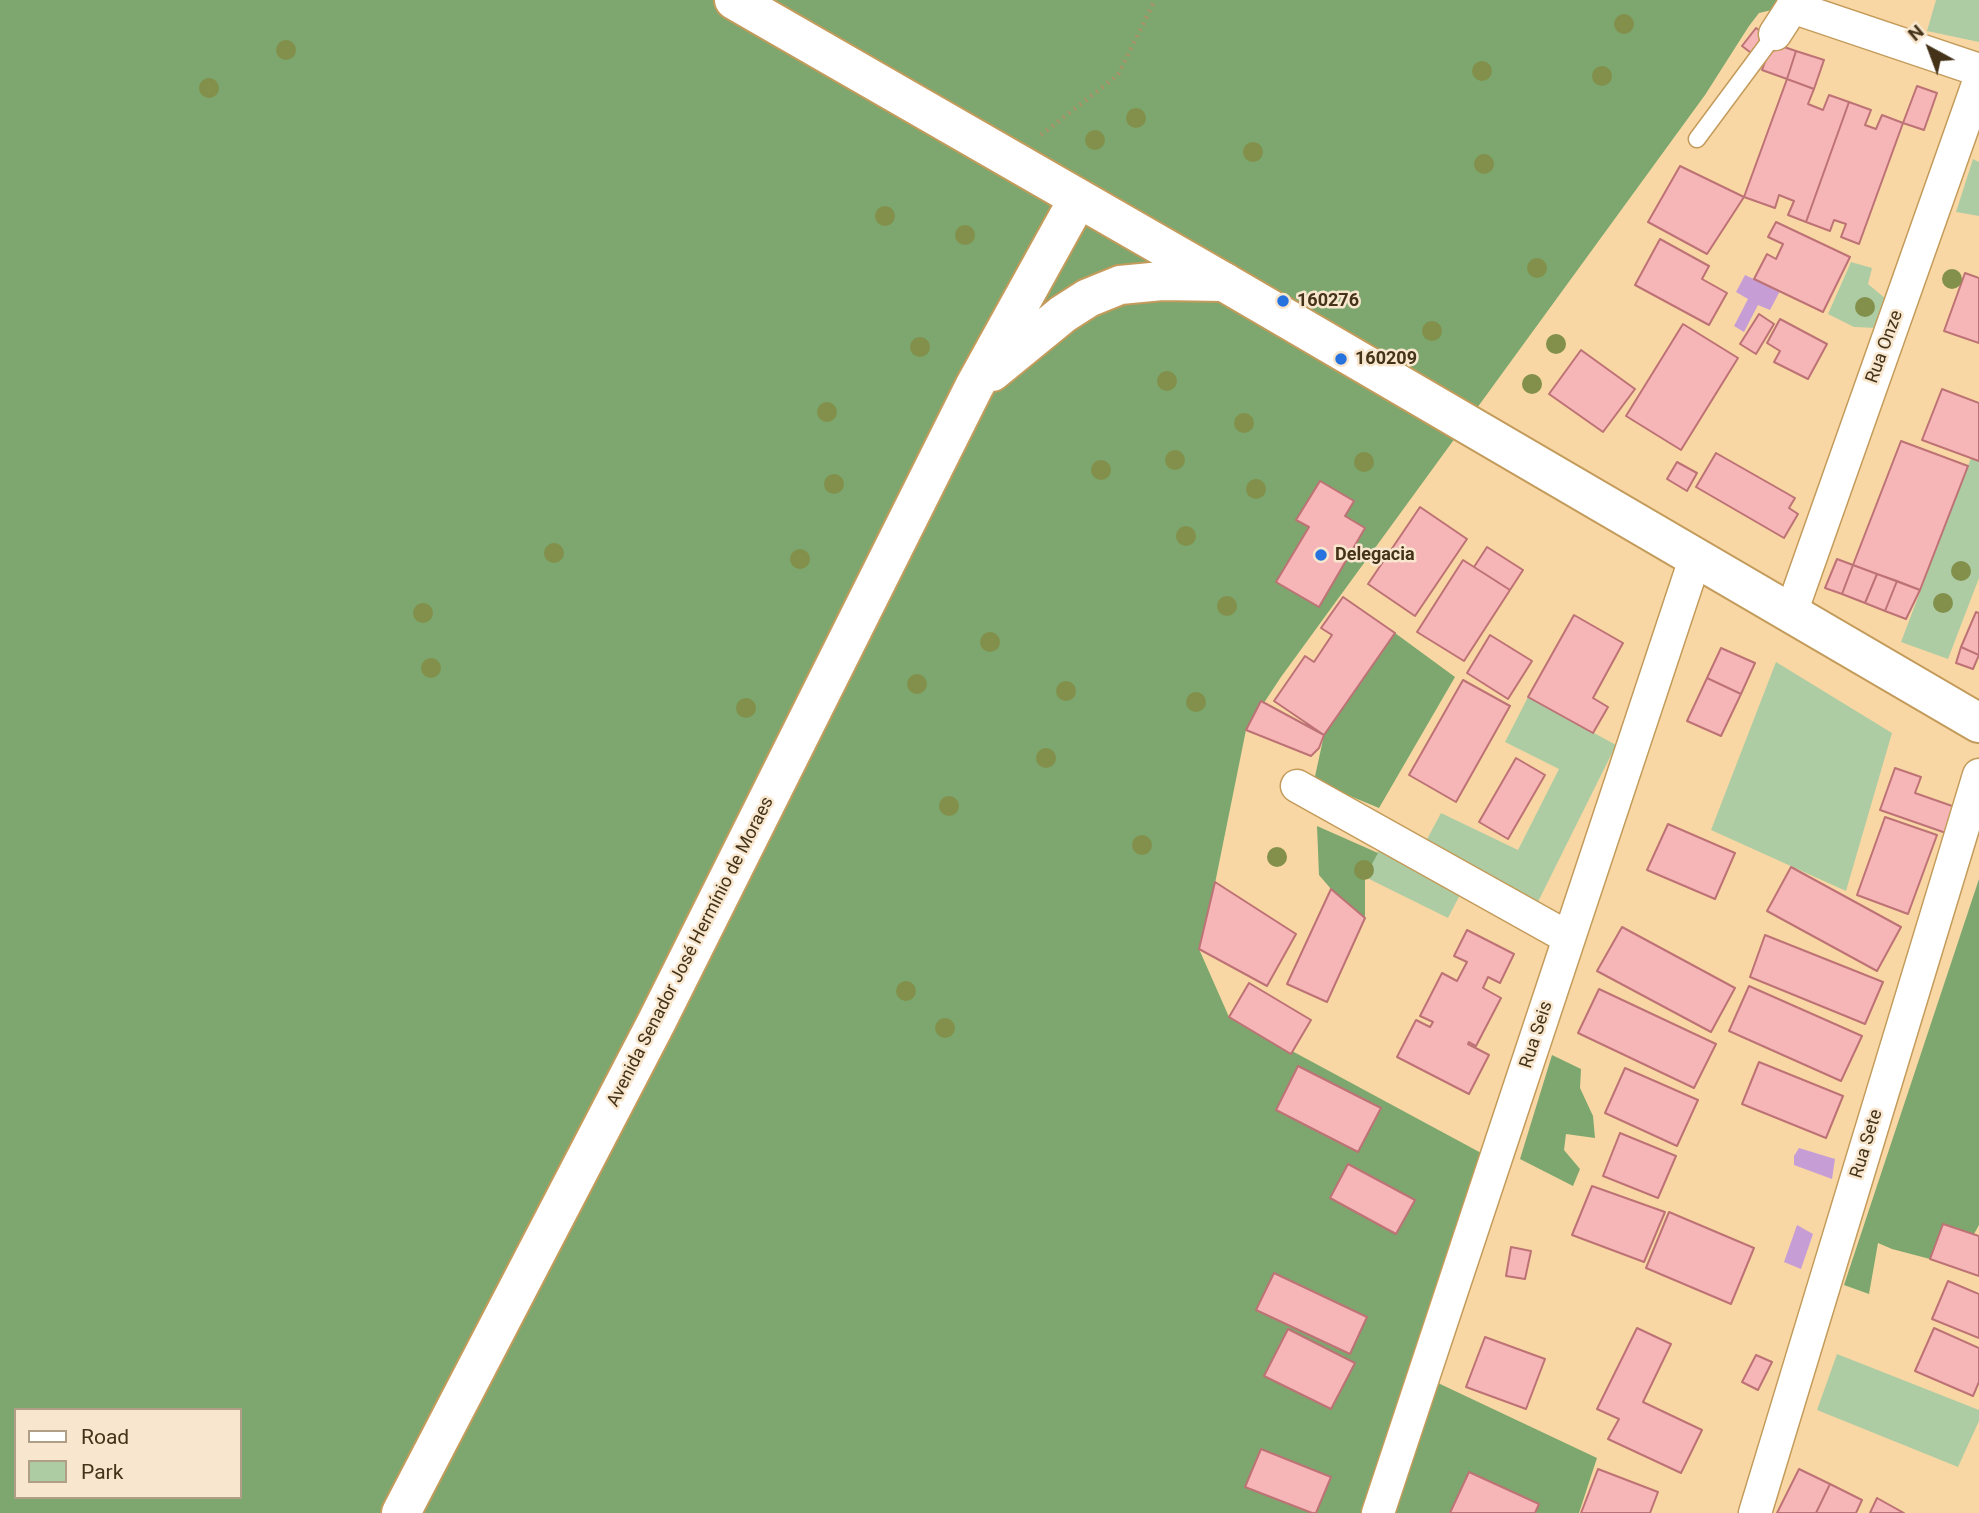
<!DOCTYPE html>
<html>
<head>
<meta charset="utf-8">
<style>
	body { margin:0 }
	#map { position:relative; width:1979px; height:1513px; overflow:hidden; background:#f9d7a4; font-family:Roboto,sans-serif }
	canvas { display:block }
	.legend { position:absolute; left:14px; top:1408px; width:228px; height:91px; box-sizing:border-box; background:#f8e7ce; border:2px solid #b09f86; margin:0; padding:9px 12px; list-style:none; font-size:21px; color:#443319 }
	.legend li { display:flex; align-items:center; gap:14px; height:35px }
	.legend b { width:35px; border:2px solid #b09f86 }
	.north { position:absolute; left:1895px; top:14px; width:70px; height:70px; -webkit-text-stroke:5px #f8e7ce; paint-order:stroke; rotate:319deg; font-size:19px; font-weight:700; line-height:28px; text-align:center; color:#443319 }
	.north::after { content:''; display:block; margin:auto; width:24px; height:32px; background:#443319; clip-path:polygon(50% 0,100% 100%,50% 72%,0 100%) }
</style>
</head>
<body>
<div id="map">
<canvas width="1979" height="1513"></canvas>
<ul class="legend">
<li><b style="height:9px;background:#fff"></b>Road</li>
<li><b style="height:19px;background:#aecca4"></b>Park</li>
</ul>
<div class="north">N</div>
</div>
<script>
const g = document.querySelector('canvas').getContext('2d');
g.lineJoin = 'round';
function paint(path, color) {
  g.fillStyle = color;
  g.fill(path, 'evenodd');
}
function shape(rows) {
  const path = new Path2D();
  for (const r of rows) {
    path.moveTo(r[0], r[1]);
    for (let i = 2; i < r.length; i += 2) path.lineTo(r[i], r[i + 1]);
  }
  return path;
}
function stroke(path, color, width, dash) {
  g.strokeStyle = color;
  g.lineWidth = width;
  g.lineCap = dash ? 'butt' : 'round';
  g.setLineDash(dash || []);
  g.stroke(path);
}
function label(font, color, halo, rows, align = 'center') {
  g.font = font + ' Roboto,sans-serif';
  g.lineWidth = 5;
  g.setLineDash([]);
  g.textBaseline = 'middle';
  g.strokeStyle = halo;
  g.fillStyle = color;
  for (const [text, x, y, turn = 0] of rows) {
    g.save();
    g.translate(x, y);
    g.rotate((+turn || 0) * Math.PI / 180);
    g.textAlign = isNaN(turn) ? turn : align;
    if (halo) g.strokeText(text, 0, 0);
    g.fillText(text, 0, 0);
    g.restore();
  }
}
const green = shape([
	[1936,0,1979,0,1979,42,1927,31],
	[1973,159,1979,162,1979,216,1956,212],
	[1851,262,1872,268,1868,284,1886,299,1877,328,1854,327,1828,314],
	[1971,458,1979,461,1979,578,1948,659,1901,642],
	[1776,662,1892,733,1846,891,1711,830],
	[1528,697,1616,745,1528,922,1463,889,1448,918,1365,877,1391,825,1425,843,1441,813,1518,850,1559,769,1505,742],
	[1837,1354,1979,1410,1979,1421,1958,1467,1817,1410]
]);
const forest = shape([
	[0,0,1782,0,1776,9,1759,13,1749,26,1705,95,1281,677,1246,730,1208,918,1199,949,1229,1017,1483,1154,1362,1513,0,1513],
	[16,1410,240,1410,240,1497,16,1497],
	[1395,633,1455,677,1379,808,1314,781,1324,735],
	[1317,826,1378,853,1365,877,1365,918,1331,889,1319,875],
	[1979,879,1979,1225,1974,1234,1943,1224,1930,1259,1892,1249,1878,1243,1869,1294,1844,1285],
	[1552,1055,1581,1069,1580,1088,1593,1116,1595,1138,1566,1134,1564,1150,1580,1169,1573,1186,1520,1159],
	[1438,1383,1597,1458,1579,1513,1389,1513]
]);
const water = shape([
	[1745,275,1780,291,1770,310,1758,305,1744,332,1734,326,1748,299,1736,292],
	[1799,1148,1835,1159,1832,1179,1794,1165,1794,1156],
	[1797,1225,1813,1234,1801,1269,1784,1262]
]);
const building = shape([
	[1756,28,1767,36,1755,56,1742,46,1756,28],
	[1772,43,1796,51,1787,79,1762,70,1772,43],
	[1796,51,1824,60,1814,89,1787,79,1796,51],
	[1787,79,1814,89,1808,104,1823,110,1829,95,1849,102,1806,222,1788,215,1794,201,1779,195,1775,208,1744,197,1787,79],
	[1917,86,1937,93,1924,130,1903,123,1917,86],
	[1849,102,1871,110,1865,125,1876,129,1882,115,1903,123,1859,244,1841,237,1846,224,1834,220,1830,231,1806,222,1849,102],
	[1680,166,1744,197,1707,254,1648,222,1680,166],
	[1776,222,1850,257,1823,312,1754,279,1767,254,1776,259,1783,244,1768,237,1776,222],
	[1660,239,1709,266,1702,279,1727,293,1709,325,1635,285,1660,239],
	[1965,273,1979,278,1979,343,1944,331,1965,273],
	[1759,314,1774,324,1756,354,1740,344,1759,314],
	[1780,319,1827,344,1808,379,1774,362,1780,351,1767,343,1780,319],
	[1683,324,1738,358,1681,450,1626,416,1683,324],
	[1581,350,1635,389,1603,432,1549,394,1581,350],
	[1942,389,1979,403,1979,461,1922,440,1942,389],
	[1901,441,1968,466,1920,590,1853,565,1901,441],
	[1716,453,1795,498,1789,508,1798,514,1784,538,1696,487,1716,453],
	[1677,462,1697,473,1687,491,1667,479,1677,462],
	[1320,481,1354,501,1345,516,1365,528,1319,607,1276,582,1309,527,1296,520,1320,481],
	[1420,507,1467,539,1415,616,1368,584,1420,507],
	[1487,547,1523,570,1510,590,1474,567,1487,547],
	[1837,559,1853,565,1842,594,1825,588,1837,559],
	[1463,560,1510,590,1464,661,1417,632,1463,560],
	[1853,565,1877,574,1865,603,1842,594,1853,565],
	[1877,574,1897,581,1885,611,1865,603,1877,574],
	[1897,581,1920,590,1906,619,1885,611,1897,581],
	[1343,597,1395,633,1324,735,1274,701,1305,656,1314,662,1332,635,1321,628,1343,597],
	[1976,612,1979,613,1979,655,1961,647,1976,612],
	[1574,615,1623,643,1593,698,1608,707,1593,733,1528,697,1574,615],
	[1490,635,1532,661,1508,699,1467,673,1490,635],
	[1961,647,1979,655,1973,669,1956,663,1961,647],
	[1721,648,1755,663,1741,694,1707,678,1721,648],
	[1707,678,1741,694,1721,736,1687,721,1707,678],
	[1463,680,1510,706,1456,802,1409,775,1463,680],
	[1261,701,1324,735,1319,748,1311,756,1246,730,1261,701],
	[1516,758,1545,775,1508,839,1479,822,1516,758],
	[1895,768,1921,777,1915,793,1955,807,1946,833,1880,810,1895,768],
	[1885,817,1937,835,1908,914,1857,895,1885,817],
	[1668,824,1735,853,1715,899,1647,870,1668,824],
	[1791,867,1901,927,1877,971,1767,911,1791,867],
	[1215,882,1296,934,1267,986,1199,949,1215,882],
	[1331,889,1365,918,1327,1002,1287,984,1331,889],
	[1622,927,1735,988,1711,1032,1597,971,1622,927],
	[1467,930,1514,954,1500,983,1488,977,1483,988,1501,998,1476,1046,1469,1042,1468,1044,1489,1055,1469,1094,1397,1057,1416,1020,1430,1027,1433,1022,1420,1016,1442,973,1457,981,1467,962,1454,956,1467,930],
	[1765,935,1883,982,1865,1024,1750,977,1765,935],
	[1249,983,1311,1020,1291,1054,1229,1017,1249,983],
	[1749,986,1862,1036,1841,1081,1729,1031,1749,986],
	[1599,989,1716,1044,1694,1088,1578,1033,1599,989],
	[1759,1062,1843,1096,1826,1138,1742,1104,1759,1062],
	[1298,1066,1381,1108,1358,1152,1276,1110,1298,1066],
	[1625,1068,1698,1100,1677,1146,1605,1113,1625,1068],
	[1620,1133,1676,1156,1658,1198,1603,1176,1620,1133],
	[1348,1164,1415,1200,1396,1234,1330,1198,1348,1164],
	[1592,1186,1665,1212,1644,1262,1572,1235,1592,1186],
	[1669,1212,1754,1248,1731,1304,1646,1268,1669,1212],
	[1943,1224,1979,1236,1979,1276,1930,1259,1943,1224],
	[1511,1247,1531,1251,1525,1279,1506,1276,1511,1247],
	[1274,1273,1367,1317,1350,1354,1256,1310,1274,1273],
	[1948,1281,1979,1294,1979,1338,1932,1319,1948,1281],
	[1637,1328,1671,1344,1643,1402,1702,1430,1681,1473,1608,1439,1619,1419,1597,1409,1637,1328],
	[1934,1328,1979,1348,1979,1382,1973,1396,1915,1371,1934,1328],
	[1288,1329,1355,1363,1331,1409,1264,1376,1288,1329],
	[1485,1337,1545,1359,1526,1409,1466,1387,1485,1337],
	[1756,1355,1772,1362,1758,1390,1742,1382,1756,1355],
	[1261,1449,1331,1477,1316,1513,1312,1513,1245,1487,1261,1449],
	[1598,1469,1658,1492,1650,1513,1581,1513,1598,1469],
	[1799,1469,1830,1484,1816,1513,1777,1513,1799,1469],
	[1469,1472,1539,1504,1535,1513,1450,1513,1469,1472],
	[1830,1484,1862,1500,1856,1513,1816,1513,1830,1484],
	[1877,1498,1904,1513,1870,1513,1877,1498]
]);
const path = shape([
	[1041,135,1118,75,1155,0]
]);
const service = shape([
	[1697,139,1775,34]
]);
const minor = shape([
	[1792,7,1979,70],
	[1775,34,1797,0],
	[1791,613,1979,81],
	[1297,786,1569,938],
	[1378,1513,1696,556],
	[1755,1513,1979,775]
]);
const tertiary = shape([
	[992,372,1063,314,1088,298,1120,285,1162,281,1224,282],
	[401,1513,656,1023,974,387,1078,199]
]);
const secondary = shape([
	[734,0,1224,282,1979,723]
]);
const trees = [
	[1624,24],
	[286,50],
	[1482,71],
	[1602,76],
	[209,88],
	[1136,118],
	[1095,140],
	[1253,152],
	[1484,164],
	[885,216],
	[965,235],
	[1537,268],
	[1952,279],
	[1865,307],
	[1432,331],
	[1556,344],
	[920,347],
	[1167,381],
	[1532,384],
	[827,412],
	[1244,423],
	[1175,460],
	[1364,462],
	[1101,470],
	[834,484],
	[1256,489],
	[1186,536],
	[554,553],
	[800,559],
	[1961,571],
	[1943,603],
	[1227,606],
	[423,613],
	[990,642],
	[431,668],
	[917,684],
	[1066,691],
	[1196,702],
	[746,708],
	[1046,758],
	[949,806],
	[1142,845],
	[1277,857],
	[1364,870],
	[906,991],
	[945,1028]
];
const markers = [
	[1283,301,7,"#2673df"],
	[1341,359,7,"#2673df"],
	[1321,555,7,"#2673df"]
];
const poiNames = [
	["160276",1297,301],
	["160209",1355,359],
	["Delegacia",1335,555]
];
const streetNames = [
	["Rua Onze",1885,347,-70],
	["Avenida Senador José Hermínio de Moraes",691,952,-63],
	["Rua Seis",1537,1035,-72],
	["Rua Sete",1867,1144,-73]
];
paint(green, '#aecca4');
paint(forest, '#7da76e');
paint(water, '#c79dd5');
paint(building, '#f6b5b6');
stroke(building, '#bd7275', 2);
stroke(service, '#c39b5b', 19);
stroke(minor, '#c39b5b', 35);
stroke(tertiary, '#c39b5b', 42);
stroke(secondary, '#c39b5b', 42);
stroke(path, '#ab9068', 4.5, [2, 5]);
stroke(service, '#fff', 16);
stroke(minor, '#fff', 32);
stroke(tertiary, '#fff', 38);
stroke(secondary, '#fff', 38);
g.fillStyle = '#82904b';
for (const [x, y] of trees) {
  g.beginPath();
  g.arc(x, y, 10, 0, 2 * Math.PI);
  g.fill();
}
for (const [x, y, r, color] of markers) {
  const dot = new Path2D();
  dot.arc(x, y, r, 0, 2 * Math.PI);
  g.fillStyle = color;
  g.fill(dot);
  stroke(dot, '#f8e7ce', 2.5);
}
label('bold 18px', '#443319', '#f8e7ce', poiNames, 'left');
label('18px', '#443319', '#f8e7ce', streetNames);
</script>
</body>
</html>
